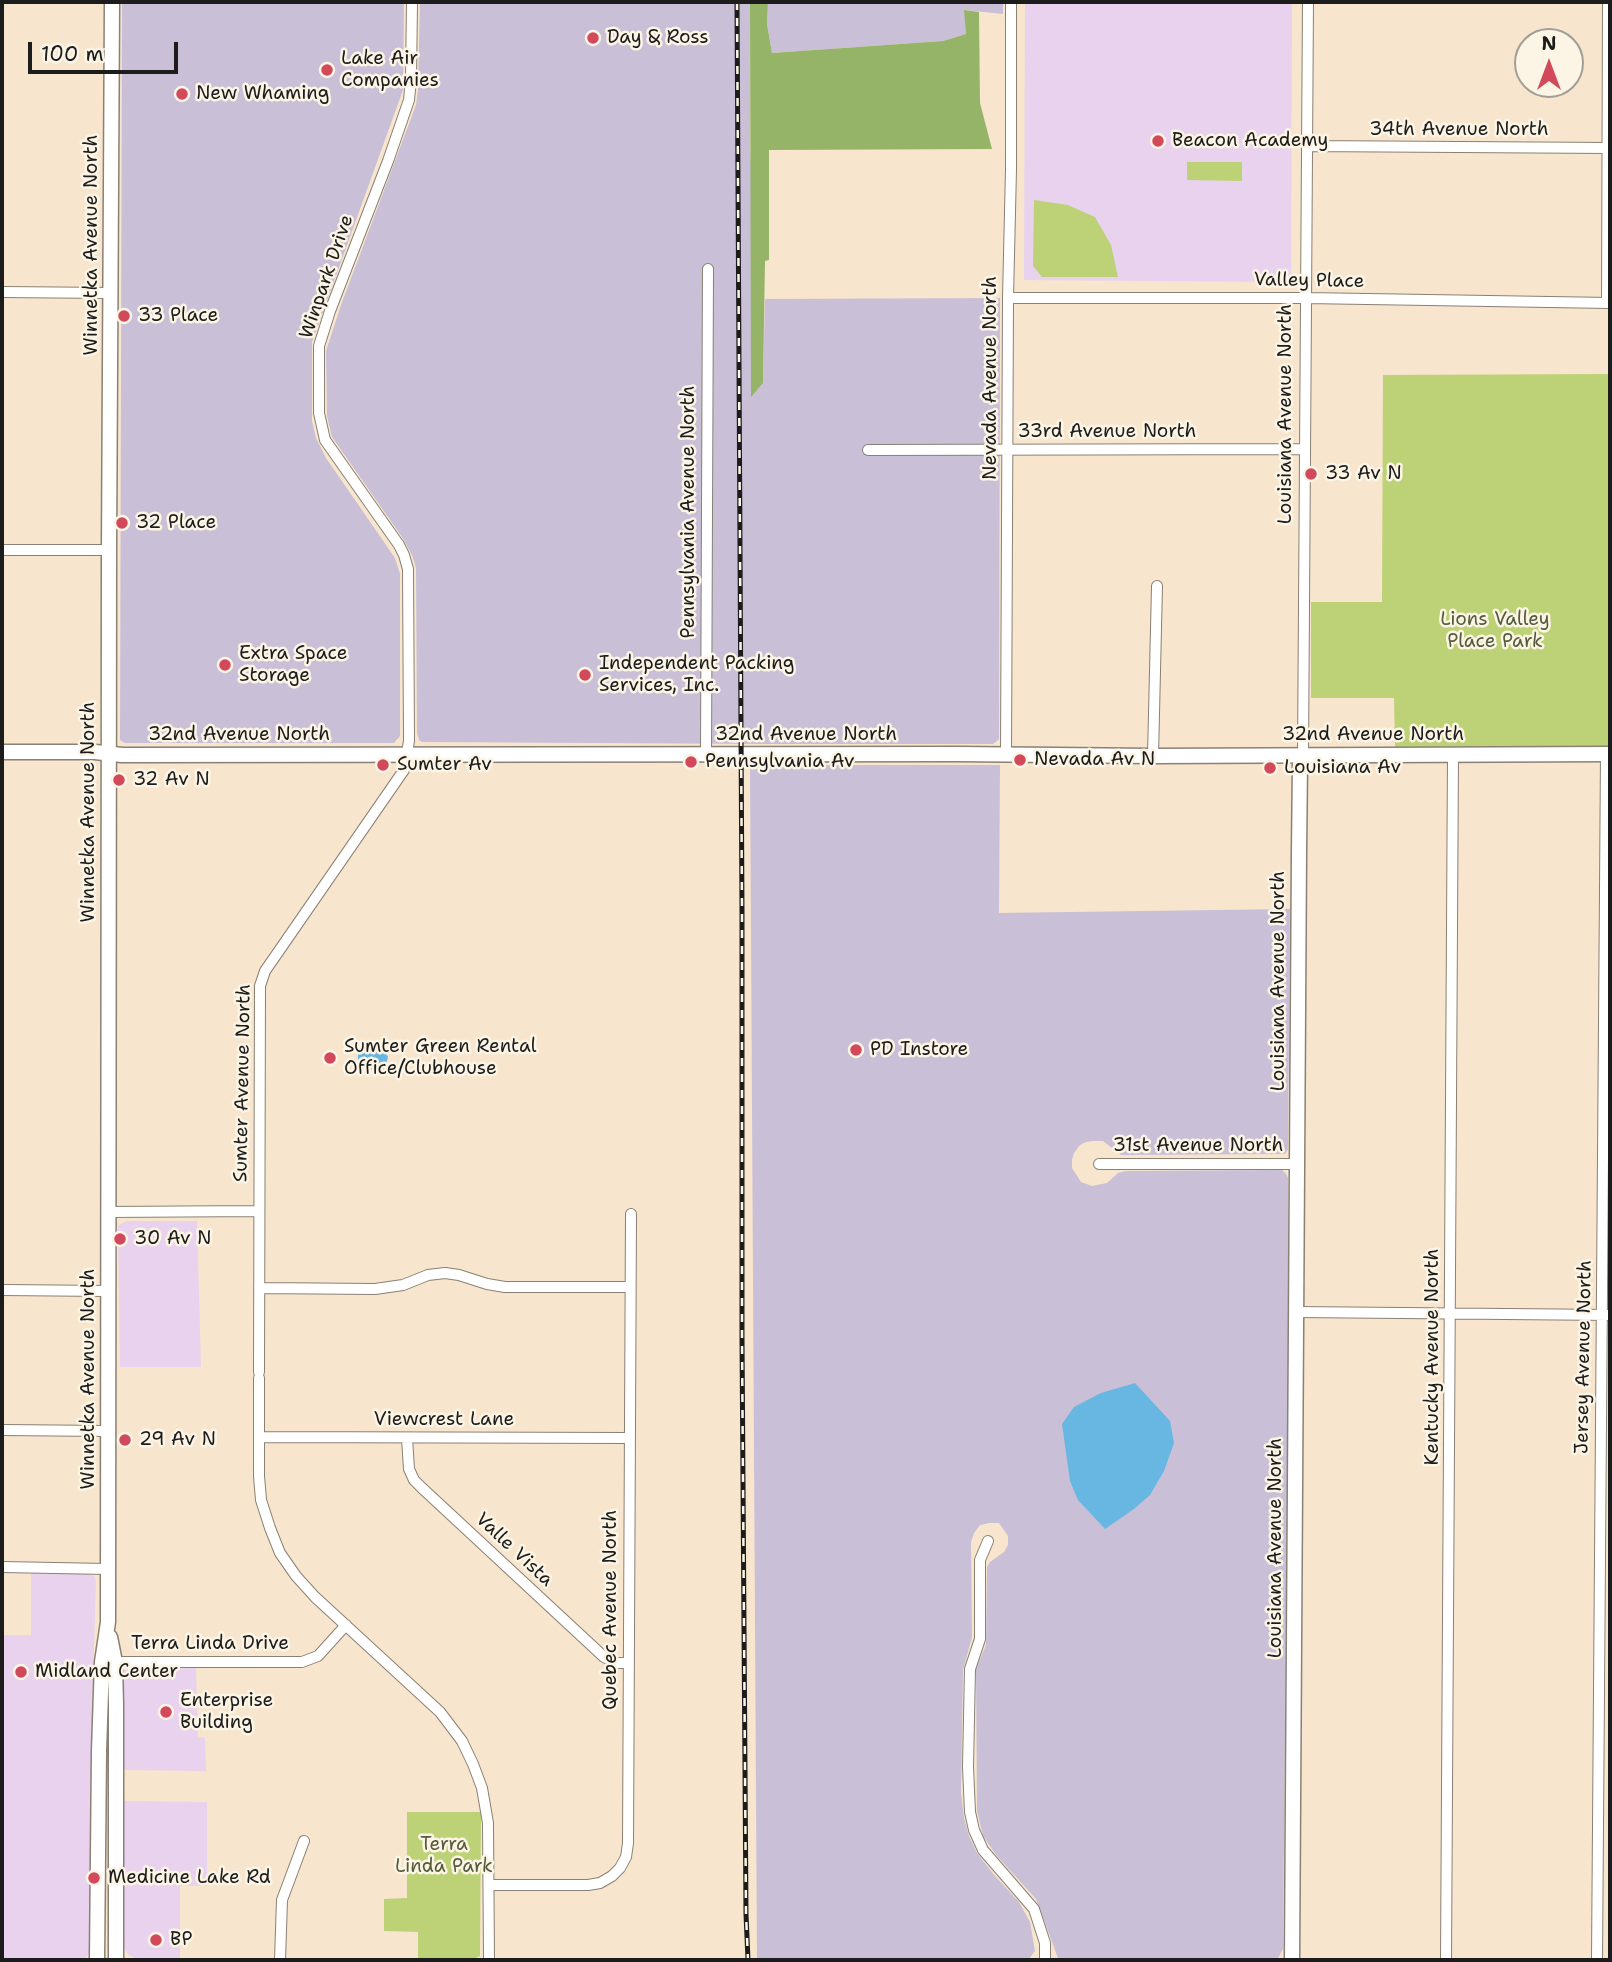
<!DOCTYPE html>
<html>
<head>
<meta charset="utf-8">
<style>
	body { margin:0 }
	#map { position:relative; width:1612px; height:1962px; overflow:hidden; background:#f7e5cd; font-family:"Shantell Sans",sans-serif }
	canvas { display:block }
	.frame { position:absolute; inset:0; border:4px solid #1c1c1c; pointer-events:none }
	.north { position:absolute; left:1514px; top:28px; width:70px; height:70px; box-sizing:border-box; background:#fcf5e5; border:2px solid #a29e95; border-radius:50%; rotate:0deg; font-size:19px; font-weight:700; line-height:28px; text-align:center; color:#1c1c1c }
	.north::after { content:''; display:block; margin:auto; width:24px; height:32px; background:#d1495b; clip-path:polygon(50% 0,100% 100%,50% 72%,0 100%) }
	.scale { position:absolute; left:28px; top:42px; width:150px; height:32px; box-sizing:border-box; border:4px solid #1c1c1c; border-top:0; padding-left:9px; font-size:21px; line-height:24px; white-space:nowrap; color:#1c1c1c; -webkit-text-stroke:5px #fcf5e5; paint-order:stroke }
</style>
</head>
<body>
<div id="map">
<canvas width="1612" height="1962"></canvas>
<div class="frame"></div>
<div class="north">N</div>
<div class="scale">100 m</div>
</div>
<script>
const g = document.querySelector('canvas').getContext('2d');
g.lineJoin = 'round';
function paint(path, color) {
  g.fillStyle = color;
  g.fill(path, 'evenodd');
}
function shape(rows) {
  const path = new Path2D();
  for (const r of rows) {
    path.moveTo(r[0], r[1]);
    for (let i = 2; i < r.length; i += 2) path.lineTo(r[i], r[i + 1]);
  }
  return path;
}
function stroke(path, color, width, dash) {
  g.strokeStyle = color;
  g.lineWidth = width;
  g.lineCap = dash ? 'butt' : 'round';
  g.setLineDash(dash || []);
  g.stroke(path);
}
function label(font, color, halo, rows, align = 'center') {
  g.font = font + ' "Shantell Sans",sans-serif';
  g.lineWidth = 5;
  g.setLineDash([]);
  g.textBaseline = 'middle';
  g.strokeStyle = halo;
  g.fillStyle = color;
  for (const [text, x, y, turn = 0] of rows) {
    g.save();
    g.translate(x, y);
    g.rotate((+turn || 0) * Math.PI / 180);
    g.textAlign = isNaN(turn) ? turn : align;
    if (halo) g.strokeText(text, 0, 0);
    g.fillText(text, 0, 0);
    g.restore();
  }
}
const built = shape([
	[1025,2,1292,2,1291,282,1024,280],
	[126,1221,197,1221,201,1367,120,1367,118,1226],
	[31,1573,90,1574,95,1577,96,1582,92,1712,91,1951,84,1960,2,1960,2,1635,31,1635],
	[196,1668,198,1737,205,1738,206,1771,123,1770,121,1672,128,1669],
	[122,1801,207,1802,207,1886,180,1886,180,1958,135,1958,129,1955,123,1947]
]);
const industrial = shape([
	[122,2,404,2,403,90,312,342,312,421,316,438,326,458,395,558,400,574,400,736,394,743,125,743,120,740],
	[420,2,750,2,750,149,763,383,765,299,1000,298,999,739,997,741,993,744,763,744,422,742,419,740,417,733,416,568,412,555,402,537,332,437,327,416,326,351,341,305,416,105,418,89],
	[768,2,1003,2,1003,14,965,10,966,34,943,41,772,53,767,24],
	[750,765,1000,765,999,913,1290,909,1288,1149,1285,1154,1121,1155,1103,1141,1093,1141,1086,1142,1080,1145,1074,1153,1072,1160,1072,1168,1081,1182,1092,1186,1107,1183,1118,1173,1126,1171,1282,1170,1286,1174,1288,1178,1289,1270,1283,1949,1278,1958,1274,1960,1062,1960,1058,1958,1036,1899,997,1856,983,1836,977,1811,976,1669,986,1645,987,1567,990,1562,1004,1552,1008,1545,1008,1536,999,1523,989,1523,980,1525,974,1533,971,1542,972,1637,963,1670,961,1792,964,1818,969,1836,977,1853,995,1876,1019,1902,1030,1922,1035,1951,1028,1960,757,1960]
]);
const green = shape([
	[1187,162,1242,162,1242,181,1187,180],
	[1034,200,1068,205,1095,217,1111,245,1118,277,1042,277,1033,266],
	[1610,374,1610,746,1395,747,1394,698,1311,698,1311,602,1382,602,1383,375],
	[407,1812,481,1812,480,1956,472,1960,418,1960,418,1932,384,1931,384,1899,407,1898]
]);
const forest = shape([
	[750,2,768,2,767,24,772,53,943,41,966,34,964,10,979,12,980,103,992,149,769,150,769,260,765,261,763,383,751,397]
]);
const water = shape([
	[374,1045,382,1046,388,1057,385,1068,379,1073,374,1072,367,1065,358,1063,358,1054,367,1052],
	[1135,1383,1170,1421,1174,1443,1164,1471,1150,1495,1134,1509,1105,1529,1078,1500,1070,1481,1062,1424,1074,1407,1101,1393]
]);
const street = shape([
	[1307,146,1610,148],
	[2,292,111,293],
	[1008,298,1306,298,1610,303],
	[1607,303,1608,2],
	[868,450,1305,449],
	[2,550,109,550],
	[706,754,708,269],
	[1006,755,1008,298,1011,169,1011,2],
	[1303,755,1308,2],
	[1153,756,1157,586],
	[1099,1164,1297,1164],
	[108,1212,258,1211],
	[259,1288,375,1289,403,1285,428,1275,445,1273,459,1275,487,1284,505,1287,630,1287],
	[2,1290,108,1291],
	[1297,1312,1610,1315],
	[259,1372,260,986,265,971,404,770,409,741,408,569,404,555,399,545,325,440,319,413,319,346,330,311,388,161,409,100,411,79,412,2],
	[259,1378,259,1476,261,1500,270,1528,280,1553,296,1576,315,1597,440,1712,462,1741,473,1764,482,1788,488,1823,489,1960],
	[2,1430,108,1431],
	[259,1437,629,1438],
	[407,1438,409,1469,414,1480,422,1488,604,1657,616,1663,628,1663],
	[988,1541,980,1560,980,1639,970,1669,968,1767,970,1812,974,1830,983,1850,1034,1909,1045,1943,1045,1960],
	[2,1567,108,1569],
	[109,1662,302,1662,318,1656,346,1625],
	[489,1885,588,1885,600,1883,612,1876,620,1868,626,1857,628,1843,631,1214],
	[280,1960,282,1900,304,1841],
	[1446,1960,1453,754],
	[1597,1960,1606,754]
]);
const secondary = shape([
	[2,752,95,752,122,755,957,754,1153,756,1610,754],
	[110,1637,115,1662,116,1706,116,1960],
	[97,1960,99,1751,102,1662,108,1622,109,550,112,2],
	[1292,1960,1299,852,1300,763,1303,755]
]);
const rail = shape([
	[737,2,742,910,742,1338,746,1914,748,1960]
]);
const markers = [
	[593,38,7,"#d1495b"],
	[327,70,7,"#d1495b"],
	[182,94,7,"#d1495b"],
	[1158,141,7,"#d1495b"],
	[124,316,7,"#d1495b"],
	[1311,474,7,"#d1495b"],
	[122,523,7,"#d1495b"],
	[225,665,7,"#d1495b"],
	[585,675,7,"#d1495b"],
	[1020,760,7,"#d1495b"],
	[691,762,7,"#d1495b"],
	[383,765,7,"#d1495b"],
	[1270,768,7,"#d1495b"],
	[119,780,7,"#d1495b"],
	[856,1050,7,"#d1495b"],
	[330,1058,7,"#d1495b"],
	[120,1239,7,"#d1495b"],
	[125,1440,7,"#d1495b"],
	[21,1672,7,"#d1495b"],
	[166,1712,7,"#d1495b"],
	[94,1878,7,"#d1495b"],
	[156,1940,7,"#d1495b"]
];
const poiNames = [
	["Day & Ross",607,38],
	["Lake Air",341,59],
	["Companies",341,81],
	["New Whaming",196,94],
	["Beacon Academy",1172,141],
	["33 Place",138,316],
	["33 Av N",1325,474],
	["32 Place",136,523],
	["Extra Space",239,654],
	["Storage",239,676],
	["Independent Packing",599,664],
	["Services, Inc.",599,686],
	["Nevada Av N",1034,760],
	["Pennsylvania Av",705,762],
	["Sumter Av",397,765],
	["Louisiana Av",1284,768],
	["32 Av N",133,780],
	["Sumter Green Rental",344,1047],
	["Office/Clubhouse",344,1069],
	["PD Instore",870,1050],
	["30 Av N",134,1239],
	["29 Av N",139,1440],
	["Midland Center",35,1672],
	["Enterprise",180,1701],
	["Building",180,1723],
	["Medicine Lake Rd",108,1878],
	["BP",170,1940]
];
const streetNames = [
	["34th Avenue North",1459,130],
	["Winnetka Avenue North",92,245,-90],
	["Winpark Drive",327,277,-71],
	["Valley Place",1309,281,1],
	["Nevada Avenue North",991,378,-90],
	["Louisiana Avenue North",1286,414,-90],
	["33rd Avenue North",1107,432],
	["Pennsylvania Avenue North",689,512,-90],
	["32nd Avenue North",239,735],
	["32nd Avenue North",806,735],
	["32nd Avenue North",1373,735],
	["Winnetka Avenue North",89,812,-90],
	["Louisiana Avenue North",1279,981,-90],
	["Sumter Avenue North",243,1083,-89],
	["31st Avenue North",1198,1146],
	["Kentucky Avenue North",1433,1357,-90],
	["Jersey Avenue North",1584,1357,-89],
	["Winnetka Avenue North",89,1379,-90],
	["Viewcrest Lane",444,1420],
	["Louisiana Avenue North",1276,1548,-90],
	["Valle Vista",514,1550,43],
	["Quebec Avenue North",611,1610,-90],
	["Terra Linda Drive",210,1644]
];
const parkNames = [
	["Lions Valley",1495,620],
	["Place Park",1495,642],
	["Terra",444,1845],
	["Linda Park",444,1867]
];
paint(built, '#e8d2ee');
paint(industrial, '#c9bfd7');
paint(green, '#bdd276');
paint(forest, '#96b467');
paint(water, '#68b6e2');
stroke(street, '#8a8074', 12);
stroke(secondary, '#8a8074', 17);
stroke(street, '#fff', 10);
stroke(secondary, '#fff', 14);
stroke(rail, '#1c1c1c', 5);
stroke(rail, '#fcf5e5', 2.5, [8]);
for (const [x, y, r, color] of markers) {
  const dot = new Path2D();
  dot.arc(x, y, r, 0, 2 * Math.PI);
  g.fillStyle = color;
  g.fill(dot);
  stroke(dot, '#fcf5e5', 2.5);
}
label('19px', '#1c1c1c', '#fcf5e5', poiNames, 'left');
label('19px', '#1c1c1c', '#fcf5e5', streetNames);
label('19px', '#545c3c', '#fcf5e5', parkNames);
</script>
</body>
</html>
